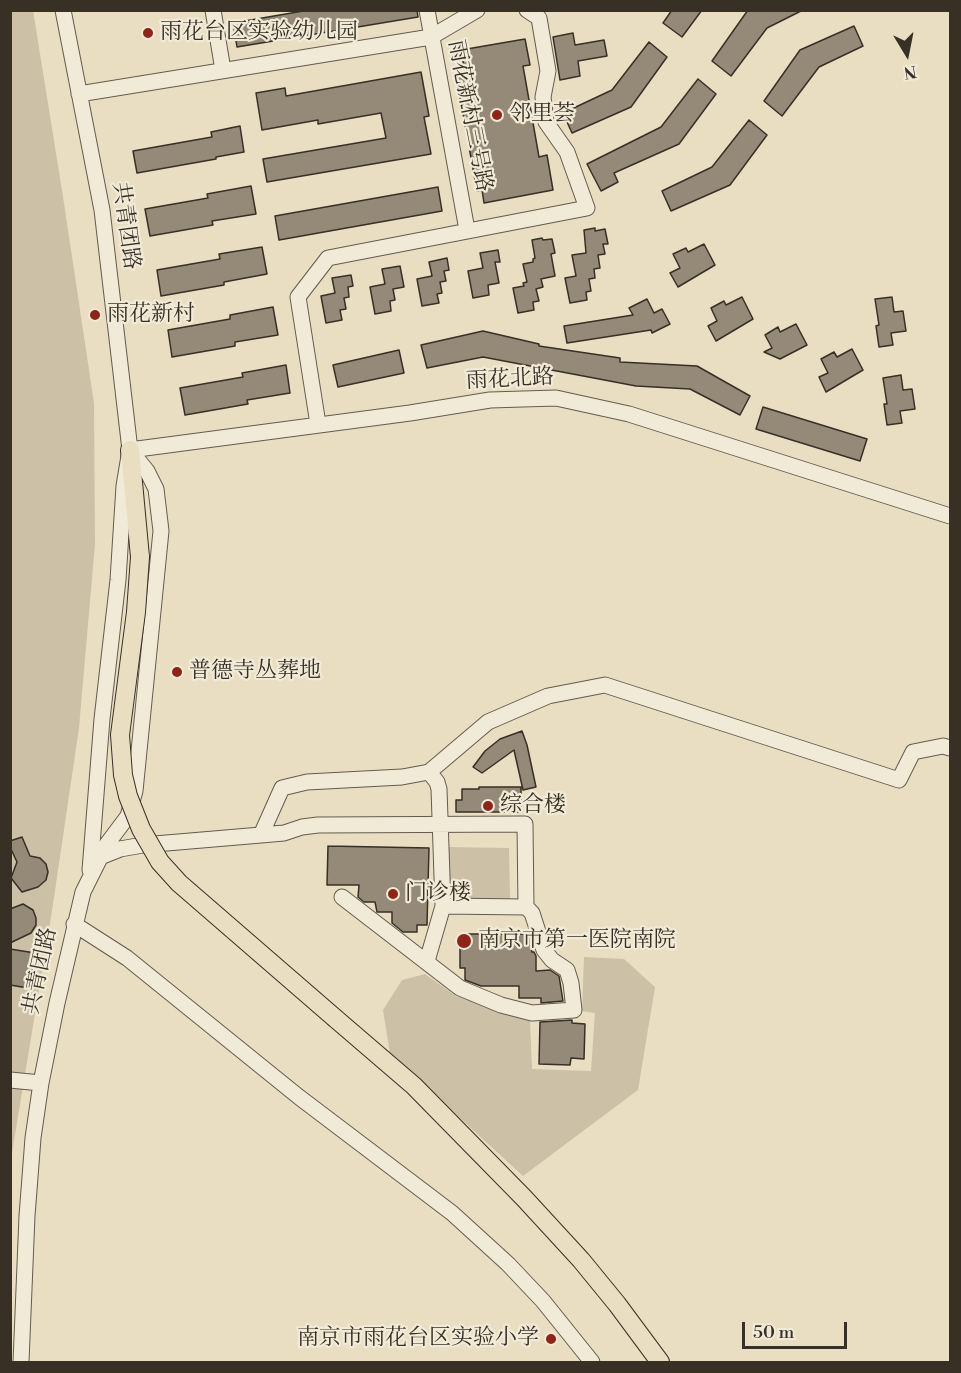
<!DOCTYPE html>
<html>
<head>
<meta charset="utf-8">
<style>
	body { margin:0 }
	#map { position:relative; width:961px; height:1373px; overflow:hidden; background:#eadec2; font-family:"Libre Bodoni",serif }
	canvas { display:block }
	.frame { position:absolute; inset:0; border:12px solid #382f25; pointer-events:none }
	.north { position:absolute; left:877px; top:24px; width:60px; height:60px; -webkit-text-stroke:4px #f1ead7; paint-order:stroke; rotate:170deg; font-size:16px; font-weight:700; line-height:24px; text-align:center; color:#382f25 }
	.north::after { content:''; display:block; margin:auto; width:21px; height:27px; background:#382f25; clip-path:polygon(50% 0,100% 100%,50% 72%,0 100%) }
	.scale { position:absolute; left:742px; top:1322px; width:105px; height:27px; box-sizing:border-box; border:3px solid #382f25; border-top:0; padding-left:8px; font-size:18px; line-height:21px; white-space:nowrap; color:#382f25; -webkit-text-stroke:4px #f1ead7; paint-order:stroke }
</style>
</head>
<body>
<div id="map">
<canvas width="961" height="1373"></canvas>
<div class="frame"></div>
<div class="north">N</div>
<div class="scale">50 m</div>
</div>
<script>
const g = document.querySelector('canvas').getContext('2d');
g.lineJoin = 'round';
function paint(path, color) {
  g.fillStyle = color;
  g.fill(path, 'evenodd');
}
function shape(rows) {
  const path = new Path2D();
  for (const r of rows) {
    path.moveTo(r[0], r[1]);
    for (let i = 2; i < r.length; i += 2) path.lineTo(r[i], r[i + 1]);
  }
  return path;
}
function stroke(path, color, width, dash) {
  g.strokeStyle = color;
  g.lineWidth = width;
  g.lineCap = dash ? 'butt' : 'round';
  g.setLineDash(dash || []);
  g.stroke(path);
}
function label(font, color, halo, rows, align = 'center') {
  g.font = font + ' "Libre Bodoni","Noto Serif SC",serif';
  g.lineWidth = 4.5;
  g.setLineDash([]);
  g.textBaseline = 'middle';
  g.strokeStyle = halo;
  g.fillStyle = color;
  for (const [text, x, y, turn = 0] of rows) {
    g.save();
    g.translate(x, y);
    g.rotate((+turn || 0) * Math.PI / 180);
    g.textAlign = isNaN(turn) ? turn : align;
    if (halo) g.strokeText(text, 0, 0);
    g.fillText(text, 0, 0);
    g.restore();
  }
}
const green = shape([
	[33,10,64,203,94,403,95,544,79,728,52,911,11,1159,10,11],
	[448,847,509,848,510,899,464,900,456,898,449,892],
	[584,957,624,959,655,987,638,1090,523,1176,390,1054,383,1010,402,980,425,974,456,996,530,1020,532,1069,591,1071,595,1013,582,1011]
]);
const building = shape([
	[309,10,417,10,418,17,237,47,233,23,309,10],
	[672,10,702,10,682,37,663,23,672,10],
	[748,10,803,10,767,28,731,76,712,61,748,10],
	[854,26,863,46,819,67,782,116,764,101,800,50,854,26],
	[573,33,575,45,604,40,607,56,578,61,580,76,560,80,553,37,573,33],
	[525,39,530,65,523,66,539,157,547,155,553,190,484,203,482,190,477,191,456,75,465,73,461,50,525,39],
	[649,42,667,57,631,107,572,133,563,113,612,90,649,42],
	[421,72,429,116,424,117,431,154,267,182,263,159,386,138,381,113,318,124,318,120,262,130,256,93,285,88,286,96,421,72],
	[698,79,716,94,679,144,614,173,618,182,601,191,587,164,661,127,698,79],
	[749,120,767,135,730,185,671,211,662,191,712,167,749,120],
	[240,126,244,152,216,157,216,159,137,173,133,151,212,137,211,132,240,126],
	[251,186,256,214,212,221,213,225,150,236,145,209,208,198,207,194,251,186],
	[438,187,442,211,279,240,275,216,438,187],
	[595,228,595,231,605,229,608,244,603,244,605,254,598,255,600,268,594,269,595,278,589,279,591,291,586,292,587,300,570,303,565,278,576,276,572,255,586,253,584,230,595,228],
	[542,238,543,240,552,239,555,253,551,254,555,276,541,279,543,287,536,289,539,301,533,302,534,310,518,313,513,288,524,286,523,283,527,282,523,264,533,262,533,259,535,258,532,240,542,238],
	[704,244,715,265,678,287,670,273,680,268,673,254,686,248,688,252,704,244],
	[262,247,267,274,224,282,224,285,161,296,157,270,220,259,219,254,262,247],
	[498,250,500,262,495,262,499,283,488,285,489,295,473,298,468,271,483,268,480,253,498,250],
	[447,258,449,270,444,271,446,281,440,282,442,293,437,294,439,303,422,306,417,279,432,276,429,262,447,258],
	[400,266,404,287,393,289,395,300,390,301,391,311,375,314,370,287,385,284,382,269,400,266],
	[351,275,353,286,348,287,349,297,344,298,346,309,340,310,342,320,326,323,321,296,335,293,332,278,351,275],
	[742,297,753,319,716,341,708,326,717,321,711,308,724,301,726,305,742,297],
	[892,297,894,312,903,311,906,331,891,333,893,345,879,347,876,326,879,325,875,299,892,297],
	[647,299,654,313,662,309,670,324,652,333,651,330,567,343,564,326,633,315,629,308,647,299],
	[273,307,278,335,235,342,235,346,172,357,168,330,230,319,230,315,273,307],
	[796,324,807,345,780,359,764,352,772,348,765,335,778,327,780,332,796,324],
	[483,331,539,344,539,346,620,358,620,362,697,366,750,396,740,415,690,389,636,386,483,357,427,368,421,345,483,331],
	[852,349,863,370,826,392,819,377,828,373,821,359,834,352,837,357,852,349],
	[399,350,404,373,338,387,333,365,399,350],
	[286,365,290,393,247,400,248,404,185,415,180,388,243,377,242,373,286,365],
	[901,375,903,390,912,389,915,409,900,411,902,423,887,425,884,404,887,404,883,378,901,375],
	[763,407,867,439,860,461,756,429,763,407],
	[522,731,527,745,536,787,523,790,514,750,482,773,473,767,485,751,500,739,522,731],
	[479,787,521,787,521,812,456,812,456,800,462,800,462,789,479,789,479,787],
	[22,837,30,856,40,858,46,864,48,872,46,880,38,887,22,892,11,878,17,862,10,847,10,841,22,837],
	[328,846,429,848,427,925,417,925,417,932,403,932,392,923,392,912,377,912,375,902,364,902,358,897,359,885,327,885,328,846],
	[23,904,33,910,36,918,36,925,31,933,10,943,10,909,23,904],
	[465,934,528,934,532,952,534,952,536,956,536,971,550,970,559,976,563,1001,541,1003,541,998,519,998,519,986,481,986,465,980,465,968,460,968,460,945,465,945,465,934],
	[10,949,35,953,28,988,10,985,10,949],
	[572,1020,572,1023,585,1024,584,1059,571,1058,570,1065,539,1064,540,1022,572,1020]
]);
const minor = shape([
	[63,10,102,210,130,450,124,486,118,580,102,719,90,870],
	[213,10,223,70],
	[427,10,467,230],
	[79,94,431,37,477,10],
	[318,424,298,297,328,258,587,208,567,152,546,122,543,97,548,71,539,18,527,10],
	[130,450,410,413,490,400,556,398,629,414,950,516],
	[261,835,284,833,302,827,318,825,525,824,526,907,443,906],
	[100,857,120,849,143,845,261,835,282,788,307,782,402,777,429,772,488,722,548,696,605,685,899,780,913,752,943,746,950,748],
	[342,897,460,988,501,1005,532,1013,574,1010,571,983,567,970,552,960,544,950,532,913,526,907],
	[74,924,127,958,299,1097,452,1213,508,1264,543,1301,592,1362],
	[427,961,443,906,439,789,437,782,429,772],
	[10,1080,41,1083],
	[21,1362,27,1216,33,1138,41,1083,57,1003,83,892,107,844,128,816,135,791,161,531,156,489,147,471,130,450]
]);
const major = shape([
	[130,450,140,557],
	[336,1019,414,1086,524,1198,581,1260,617,1304,660,1362]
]);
const majorBridge = shape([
	[140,557,136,612,120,735,123,775,128,796,141,829,160,862,179,883,336,1019]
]);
const markers = [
	[148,33,6,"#8f2418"],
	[497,115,6,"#8f2418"],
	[95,315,6,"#8f2418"],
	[177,672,6,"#8f2418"],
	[488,806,6,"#8f2418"],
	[393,894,6,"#8f2418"],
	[464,941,8,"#8f2418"],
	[551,1339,6,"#8f2418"]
];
const poiNames = [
	["雨花台区实验幼儿园",160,33],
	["邻里荟",509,115],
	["雨花新村",107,315],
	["普德寺丛葬地",189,672],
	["综合楼",500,806],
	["门诊楼",405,894],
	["南京市第一医院南院",478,941],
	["南京市雨花台区实验小学",539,1339,"right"]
];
const streetNames = [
	["雨花新村三号路",469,116,79],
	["共青团路",125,226,82],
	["雨花北路",510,380,-3],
	["共青团路",41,971,-78]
];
paint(green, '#ccc0a7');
paint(building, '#958a77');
stroke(building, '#382f25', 1.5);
stroke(minor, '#645b4c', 17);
stroke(major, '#382f25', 20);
stroke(minor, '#f1ead7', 15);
stroke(major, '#eadec2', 18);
stroke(majorBridge, '#382f25', 20, []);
stroke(majorBridge, '#eadec2', 18);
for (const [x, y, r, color] of markers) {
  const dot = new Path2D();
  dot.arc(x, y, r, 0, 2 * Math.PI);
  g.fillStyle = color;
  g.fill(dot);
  stroke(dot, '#f1ead7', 2);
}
label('22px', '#382f25', '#f1ead7', poiNames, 'left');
label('22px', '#382f25', '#f1ead7', streetNames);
</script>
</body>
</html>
